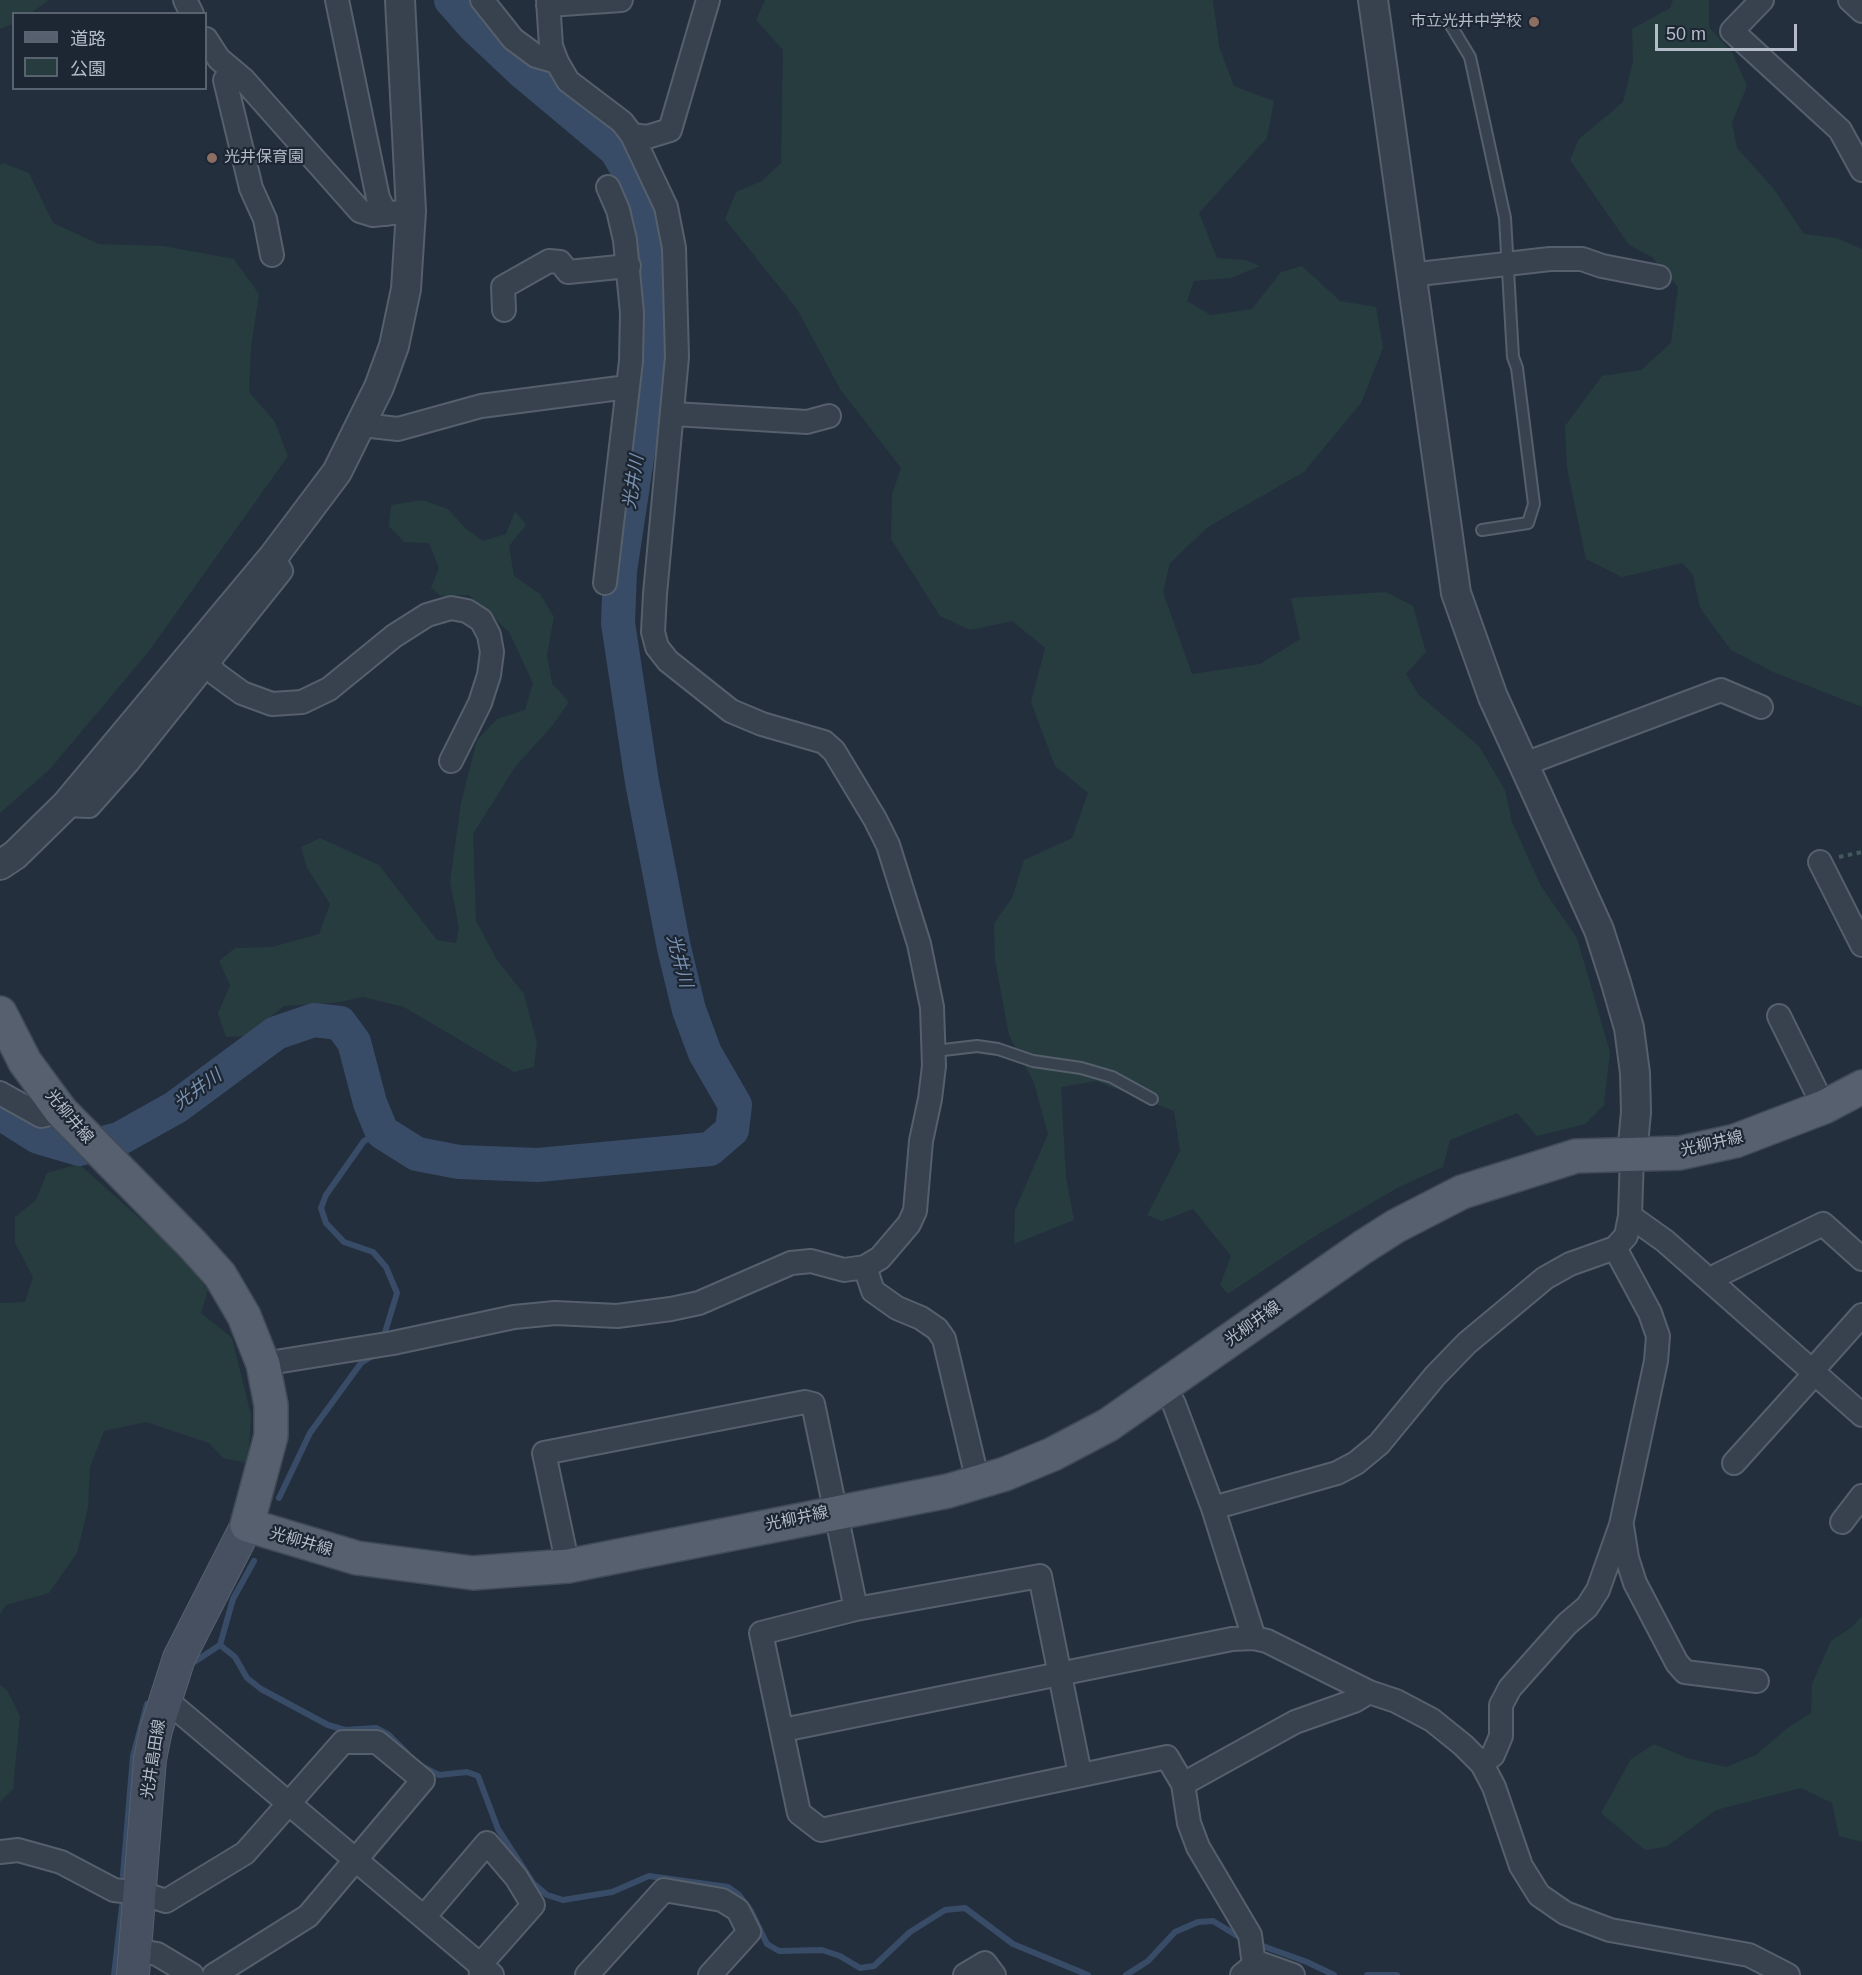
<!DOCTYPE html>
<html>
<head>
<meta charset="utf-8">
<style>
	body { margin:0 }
	#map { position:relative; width:1862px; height:1975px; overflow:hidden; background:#242f3e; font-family:Arial,"Noto Sans JP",sans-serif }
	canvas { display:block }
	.legend { position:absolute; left:12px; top:12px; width:195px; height:78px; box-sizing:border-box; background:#1d2633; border:2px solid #59626f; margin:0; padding:8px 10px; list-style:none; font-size:18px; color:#b4bcc9 }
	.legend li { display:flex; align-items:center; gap:12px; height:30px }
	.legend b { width:30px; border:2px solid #59626f }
	.scale { position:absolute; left:1655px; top:24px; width:142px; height:27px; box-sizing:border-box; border:3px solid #b4bcc9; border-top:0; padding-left:8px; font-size:18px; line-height:21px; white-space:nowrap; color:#b4bcc9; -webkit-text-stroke:4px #1d2633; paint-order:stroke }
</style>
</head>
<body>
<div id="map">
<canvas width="1862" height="1975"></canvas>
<ul class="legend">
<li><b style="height:8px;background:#56606e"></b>道路</li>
<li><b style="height:16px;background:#263c3f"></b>公園</li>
</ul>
<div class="scale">50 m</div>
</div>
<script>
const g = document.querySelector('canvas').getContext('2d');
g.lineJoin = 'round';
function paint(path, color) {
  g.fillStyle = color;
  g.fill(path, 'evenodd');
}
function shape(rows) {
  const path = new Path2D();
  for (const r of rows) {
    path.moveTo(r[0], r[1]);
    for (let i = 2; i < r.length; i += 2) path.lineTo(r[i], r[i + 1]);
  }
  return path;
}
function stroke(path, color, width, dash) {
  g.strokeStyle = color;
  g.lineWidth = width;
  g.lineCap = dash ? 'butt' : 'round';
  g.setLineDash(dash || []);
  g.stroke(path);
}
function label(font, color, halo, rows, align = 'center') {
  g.font = font + ' Arial,"Noto Sans JP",sans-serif';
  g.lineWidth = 4.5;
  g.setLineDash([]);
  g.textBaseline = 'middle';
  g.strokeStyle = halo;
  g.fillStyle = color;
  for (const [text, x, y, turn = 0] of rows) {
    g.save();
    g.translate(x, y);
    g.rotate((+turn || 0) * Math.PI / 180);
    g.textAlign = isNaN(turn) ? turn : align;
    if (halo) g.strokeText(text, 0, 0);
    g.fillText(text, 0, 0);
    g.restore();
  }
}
const green = shape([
	[0,0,49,0,31,13,14,14,13,24,0,29],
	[765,0,1213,0,1219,46,1234,86,1274,101,1267,138,1199,213,1217,258,1245,260,1260,266,1231,278,1194,281,1187,301,1211,315,1252,309,1281,272,1302,266,1340,301,1376,307,1383,348,1361,403,1304,472,1208,527,1170,563,1163,592,1192,674,1260,664,1300,639,1291,598,1386,592,1413,606,1426,652,1406,674,1419,695,1479,746,1505,790,1512,822,1541,886,1577,938,1610,1052,1604,1105,1585,1124,1537,1136,1517,1113,1450,1140,1443,1167,1397,1188,1312,1238,1228,1294,1220,1285,1231,1256,1193,1209,1162,1221,1147,1215,1180,1151,1174,1111,1096,1081,1061,1087,1066,1177,1074,1220,1014,1244,1015,1210,1048,1134,1034,1083,1009,1035,995,960,994,923,1012,898,1024,860,1072,838,1088,793,1055,766,1031,702,1045,648,1012,621,970,630,940,616,891,539,892,494,901,468,840,389,797,309,725,219,736,192,762,181,781,163,783,50,756,20],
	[1673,0,1709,0,1709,27,1733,54,1747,86,1732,123,1737,148,1773,188,1804,234,1836,238,1862,249,1862,707,1773,672,1731,650,1700,608,1693,575,1682,563,1622,577,1586,559,1567,468,1565,426,1602,376,1641,370,1671,343,1678,287,1652,257,1629,245,1570,160,1579,139,1623,102,1633,61,1632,29,1670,8],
	[3,163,29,173,53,223,99,244,163,246,234,259,259,294,251,348,249,392,275,422,288,456,149,651,50,769,0,813,0,165],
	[422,500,448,509,465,528,483,541,506,534,515,511,526,525,509,546,514,576,540,594,554,617,547,655,552,683,569,702,552,726,515,767,473,834,476,921,497,960,524,994,537,1043,534,1067,514,1072,404,1007,363,997,334,1003,284,1006,246,1036,226,1037,218,1013,230,985,219,961,235,948,272,947,319,934,330,904,307,868,301,847,320,838,379,865,437,940,456,943,459,928,450,882,461,803,477,740,497,719,525,710,533,683,509,632,469,595,441,596,431,588,439,568,429,543,404,542,389,526,391,505],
	[79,1164,185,1259,208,1290,201,1313,232,1338,251,1415,248,1463,223,1458,209,1443,146,1422,104,1431,90,1467,88,1508,77,1553,49,1593,6,1605,0,1614,0,1303,25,1302,33,1277,15,1243,15,1217,36,1200,47,1173],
	[1862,1616,1862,1842,1839,1836,1832,1803,1801,1788,1716,1810,1666,1847,1645,1850,1601,1813,1631,1759,1654,1744,1687,1758,1726,1767,1756,1755,1786,1729,1811,1713,1812,1684,1831,1641,1852,1627],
	[0,1685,7,1690,20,1716,13,1789,0,1802]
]);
const stream = shape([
	[382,1132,364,1141,326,1195,321,1208,326,1223,344,1242,373,1252,386,1267,397,1293,383,1339],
	[279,1498,310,1433,361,1363,374,1355],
	[220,1645,235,1657,247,1678,261,1689,328,1725,345,1730,376,1728,389,1735,407,1753],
	[188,1666,220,1645,233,1599,254,1561],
	[421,1766,439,1775,467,1772,478,1776,498,1829,533,1883,547,1895,563,1900,612,1892,649,1876,728,1887,739,1895,751,1911,767,1944,779,1951,822,1950,840,1956,860,1968,874,1966,910,1932,945,1910,965,1908,1013,1944,1088,1975],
	[123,1875,133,1756,147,1704],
	[1257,1944,1307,1962,1334,1975],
	[114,1975,122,1906],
	[1126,1975,1148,1961,1175,1932,1198,1922,1213,1921,1244,1940],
	[1367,1975,1397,1975]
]);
const river = shape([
	[0,1113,38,1137,79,1149,119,1139,176,1107,276,1033,314,1020,340,1023,354,1042,370,1103,382,1132,417,1154,459,1162,538,1165,710,1149,732,1130,735,1105,705,1053,689,1010,674,948,642,782,618,623,620,571,652,359,649,217,637,186,616,150,524,73,473,25,451,0]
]);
const path = shape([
	[1839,857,1862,852]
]);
const service = shape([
	[1447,19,1470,57,1505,218,1513,357,1517,368,1534,504,1528,523,1482,530],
	[935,1051,977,1046,998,1049,1033,1061,1081,1068,1112,1077,1152,1099]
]);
const minor = shape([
	[185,0,192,14],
	[337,0,378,198,386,214],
	[482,0,513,39,536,56,557,62],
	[1762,0,1732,31,1840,130,1862,170],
	[1850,0,1862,11],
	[548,5,621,0],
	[206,39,219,59,244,80,360,211,373,215,411,211],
	[231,70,225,80,251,188,265,219,272,255],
	[632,135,647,137,670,130,708,0],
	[1410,275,1550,259,1582,259,1602,266,1659,277],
	[504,310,503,287,549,261,560,262,568,272,629,266],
	[674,414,807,422,829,416],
	[362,425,398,429,481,406,627,387],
	[605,583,631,361,632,313,625,240,618,210,608,187],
	[209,665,216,674,242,693,272,704,302,702,329,689,394,636,427,615,451,608,467,611,481,620,489,635,492,652,489,675,480,703,451,761],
	[1522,765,1721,690,1761,707],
	[66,805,89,806,129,761,281,571,273,557],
	[1820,862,1862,945],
	[1779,1016,1824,1107],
	[0,1093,41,1116,61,1111],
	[1630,1216,1665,1241,1862,1415],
	[865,1267,873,1291,897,1308,921,1318,937,1329,944,1339,978,1482],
	[1713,1283,1718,1275,1823,1224,1862,1259],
	[263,1364,393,1343,514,1317,555,1313,617,1316,671,1309,699,1303,791,1263,811,1261,844,1270,865,1267,880,1258,909,1224,915,1211,921,1141,930,1099,934,1066,932,1007,919,944,888,845,875,819,834,751,824,742,762,724,731,711,668,661,657,647,653,632,655,594,677,357,674,248,666,207,632,135,622,122,568,81,557,62,551,46,548,0],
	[1165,1388,1174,1404,1213,1508,1254,1638],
	[1734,1463,1808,1381,1812,1371,1862,1315],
	[1213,1508,1337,1473,1356,1463,1379,1444,1435,1376,1467,1343,1545,1278,1570,1264,1615,1248,1626,1236,1630,1216,1632,1155],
	[1842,1522,1862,1496],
	[1622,1526,1627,1558,1635,1583,1677,1663,1685,1672,1757,1681],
	[568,1566,544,1453,805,1402,813,1404,856,1609],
	[165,1699,492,1975],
	[783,1730,1232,1639,1254,1638,1267,1641,1369,1692,1396,1701,1432,1720,1463,1745,1482,1764,1494,1787,1521,1866,1539,1895,1565,1913,1610,1930,1749,1955,1788,1975],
	[1482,1764,1493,1755,1501,1736,1501,1705,1510,1688,1567,1624,1587,1607,1598,1590,1621,1525,1656,1361,1658,1336,1650,1313,1615,1248],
	[1080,1774,1040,1576,856,1609,761,1633,799,1813,821,1830,1167,1757,1183,1784,1189,1823,1198,1847,1250,1935,1254,1965,1242,1975],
	[1183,1784,1295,1722,1354,1701,1369,1692],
	[0,1852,18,1850,61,1862,114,1890,141,1893,166,1901,245,1853,343,1742,377,1742,423,1780,308,1916,214,1975],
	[424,1917,487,1843,516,1877,533,1905,480,1965,481,1975],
	[135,1950,157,1954,192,1975],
	[1254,1965,1262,1964,1293,1975],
	[587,1975,664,1890,722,1900,738,1910,749,1932,710,1975],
	[965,1975,985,1963,994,1975]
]);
const tertiary = shape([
	[1373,0,1456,593,1493,697,1599,930,1616,983,1629,1028,1635,1073,1636,1112,1632,1155],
	[0,865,15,855,66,805,273,557,337,472,379,387,394,346,406,289,411,211,400,0]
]);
const secondary = shape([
	[133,1975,150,1759,156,1730,179,1658,247,1525]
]);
const primary = shape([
	[0,1013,25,1062,61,1111,192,1244,220,1275,244,1316,263,1364,271,1405,271,1436,247,1525,357,1558,473,1573,568,1566,948,1491,1005,1474,1053,1454,1108,1425,1363,1247,1396,1226,1462,1192,1576,1156,1680,1153,1735,1141,1824,1107,1862,1087]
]);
const markers = [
	[1534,22,6,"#8d6e63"],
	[212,158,6,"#8d6e63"]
];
const poiNames = [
	["市立光井中学校",1522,22],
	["光井保育園",224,158,"left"]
];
const streetNames = [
	["光柳井線",69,1117,50],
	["光柳井線",1712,1144,-13],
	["光柳井線",1253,1324,-36],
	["光柳井線",797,1519,-12],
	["光柳井線",301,1542,16],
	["光井島田線",154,1759,-81]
];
const waterNames = [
	["光井川",634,482,-81],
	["光井川",679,961,75],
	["光井川",198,1090,-36]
];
paint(green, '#263c3f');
stroke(stream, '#394c67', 6);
stroke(river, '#394c67', 34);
stroke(service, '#565f6c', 14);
stroke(minor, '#565f6c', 26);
stroke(tertiary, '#565f6c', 32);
stroke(secondary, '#565f6c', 34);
stroke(primary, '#414a57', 36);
stroke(path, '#44595c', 4, [4.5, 4.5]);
stroke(service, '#38414e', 10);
stroke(minor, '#38414e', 22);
stroke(tertiary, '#38414e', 28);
stroke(secondary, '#465061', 32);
stroke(primary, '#56606e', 33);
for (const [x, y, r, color] of markers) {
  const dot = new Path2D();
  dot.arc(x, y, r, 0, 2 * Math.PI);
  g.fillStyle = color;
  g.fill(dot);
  stroke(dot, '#1d2633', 2);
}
label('16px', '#b4bcc9', '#1d2633', poiNames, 'right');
label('16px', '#b4bcc9', '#1d2633', streetNames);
label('italic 18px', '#7c92b1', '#1d2633', waterNames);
</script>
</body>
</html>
